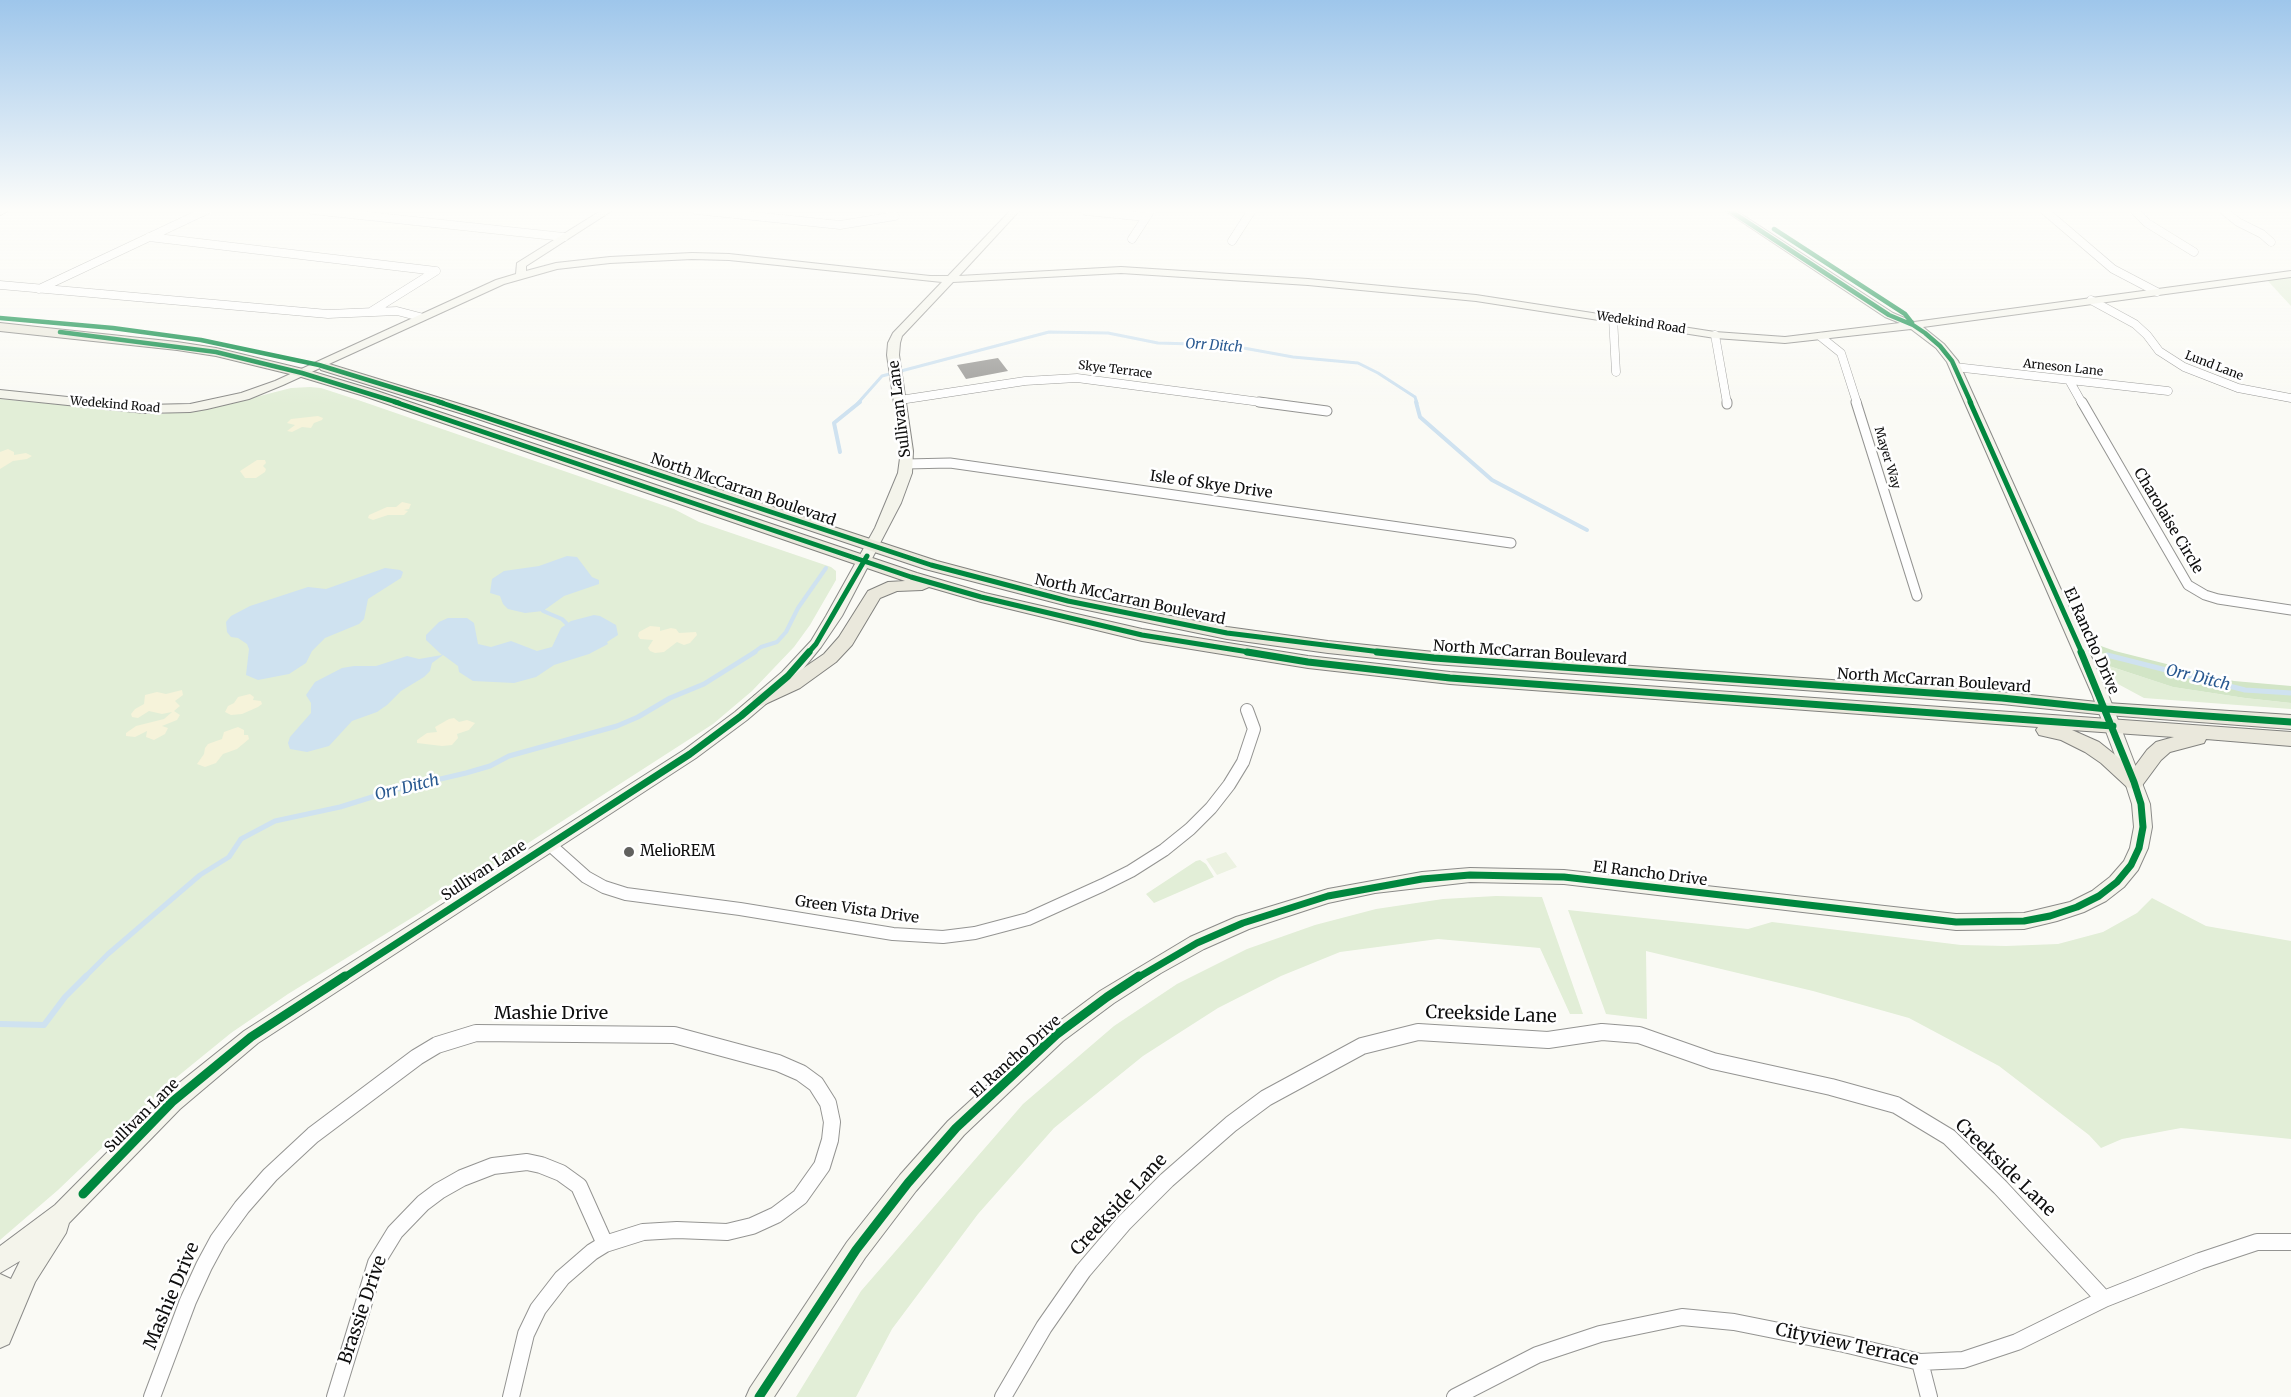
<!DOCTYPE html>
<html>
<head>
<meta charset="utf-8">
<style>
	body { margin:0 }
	canvas { display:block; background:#fafaf5 }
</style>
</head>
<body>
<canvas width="2291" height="1397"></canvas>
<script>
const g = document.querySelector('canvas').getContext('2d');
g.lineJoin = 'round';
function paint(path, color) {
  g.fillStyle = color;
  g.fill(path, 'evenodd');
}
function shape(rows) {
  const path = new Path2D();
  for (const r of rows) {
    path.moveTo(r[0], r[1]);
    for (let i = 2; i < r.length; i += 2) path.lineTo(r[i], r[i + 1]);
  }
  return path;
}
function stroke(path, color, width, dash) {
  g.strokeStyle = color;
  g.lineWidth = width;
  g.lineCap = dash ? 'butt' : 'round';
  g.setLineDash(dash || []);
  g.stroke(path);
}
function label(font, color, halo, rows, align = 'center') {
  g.font = font + ' Merriweather,serif';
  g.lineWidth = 5;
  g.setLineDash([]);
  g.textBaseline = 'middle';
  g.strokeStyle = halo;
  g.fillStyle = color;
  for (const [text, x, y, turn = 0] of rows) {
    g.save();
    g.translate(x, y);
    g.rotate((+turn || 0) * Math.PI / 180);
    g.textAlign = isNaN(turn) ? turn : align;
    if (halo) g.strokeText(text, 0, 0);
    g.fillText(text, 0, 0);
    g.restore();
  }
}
const green = shape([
	[2291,277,2291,306,2267,280],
	[310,387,321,388,361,401,674,509,699,522,831,567,836,571,836,580,810,625,794,647,752,691,713,724,418,914,288,994,231,1033,172,1081,58,1190,0,1240,0,399,161,414,213,408,291,388],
	[2109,666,2173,687,2245,698,2291,703,2291,709,2144,698,2118,684],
	[1200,860,1206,864,1214,877,1154,903,1146,894,1196,861],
	[1496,896,1542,897,1583,1014,1570,1014,1540,948,1438,939,1340,952,1281,976,1218,1008,1143,1056,1054,1128,978,1214,892,1329,856,1397,796,1397,861,1291,1023,1104,1114,1026,1177,984,1247,949,1315,925,1376,909,1443,899],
	[2152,898,2206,926,2291,941,2291,1139,2181,1128,2122,1139,2101,1148,2089,1135,1999,1066,1909,1018,1813,991,1646,951,1647,1019,1606,1014,1568,910,1748,929,1772,922,1961,945,2006,946,2058,944,2103,932,2137,913]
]);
const forest = shape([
	[2098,645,2115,651,2234,681,2291,686,2291,703,2245,698,2173,687,2109,666]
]);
const sand = shape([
	[318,416,323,418,322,420,314,423,311,428,302,427,292,432,287,431,295,425,287,423,291,419],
	[8,449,14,452,14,455,26,453,32,456,27,459,13,461,0,469,0,452],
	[257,460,265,460,266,463,263,466,266,469,265,472,256,478,245,478,240,471],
	[402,502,411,504,409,509,404,510,408,511,404,515,388,515,373,520,368,518,369,515,387,507,396,507],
	[650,626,660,627,660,631,671,628,676,629,679,633,696,632,697,635,690,643,684,645,677,642,664,652,655,653,650,651,648,648,653,640,640,639,638,636,639,632],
	[182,690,183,695,175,701,180,706,174,711,180,715,177,720,162,726,168,728,165,734,154,740,146,737,147,731,135,737,126,736,126,733,136,726,164,719,172,712,162,714,149,711,138,718,132,717,131,714,135,709,144,704,145,695,157,692,166,694],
	[250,694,254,697,253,700,261,701,262,704,258,707,242,714,231,715,225,712,228,706,234,703,238,697],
	[454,718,459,722,467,720,475,723,469,730,457,734,458,738,452,745,442,746,417,743,417,740,427,733,437,732,435,727,449,719],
	[238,727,244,730,244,735,248,735,249,739,237,749,223,754,216,763,205,767,197,764,204,754,205,748,208,744,222,739,224,732]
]);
const pitch = shape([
	[1226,852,1237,867,1217,875,1206,859]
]);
const water = shape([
	[567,556,577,557,592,577,599,580,599,584,564,596,543,611,525,613,508,609,503,604,500,596,490,593,492,579,504,571,539,566],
	[385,568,400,570,403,572,401,578,368,599,364,619,359,624,325,638,312,651,306,663,289,674,258,680,246,675,249,649,247,644,238,638,231,637,227,632,226,622,231,616,250,606,308,587,326,589],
	[594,615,600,616,616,625,618,635,607,642,608,644,589,654,554,665,536,677,514,683,473,681,459,672,458,666,443,655,432,663,430,671,424,677,401,691,387,705,377,712,352,721,329,746,307,752,290,749,288,743,290,737,311,713,311,703,306,695,315,682,342,668,354,666,376,666,407,656,419,659,442,655,426,640,426,635,439,622,448,618,467,618,474,623,478,644,491,647,511,641,537,651,552,647,561,628,571,621]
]);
const streamFar3 = shape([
	[858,403,882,376,1049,332,1108,333,1158,343,1227,345,1293,357,1358,363,1378,373,1415,397,1417,403]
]);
const streamFar2 = shape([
	[1416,402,1420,417,1492,480,1587,530],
	[840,452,834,423,860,402],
	[543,611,562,619,567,624],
	[753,653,761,647,777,642,786,632,798,608,826,568]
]);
const streamFar1 = shape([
	[2107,655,2245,690,2291,693],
	[84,978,108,954,200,875,229,857,241,839,275,821,340,807,398,789,466,773,490,766,509,756,617,726,638,717,670,698,704,684,755,652]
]);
const stream = shape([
	[1,1024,44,1025,65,997,86,976]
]);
const building = shape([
	[998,358,1008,371,966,379,957,365]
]);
const streetFar3 = shape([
	[312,210,564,237],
	[696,210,840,225,895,216],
	[2044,210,2113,269,2157,292],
	[2134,210,2147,223,2194,252],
	[2223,210,2238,222,2262,234,2271,242],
	[1086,211,1146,217],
	[149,237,436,271],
	[1132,239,1151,210],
	[1232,241,1252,210],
	[0,285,328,314,397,311,420,317],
	[39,289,207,210],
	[2091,300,2135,324,2147,335,2159,351,2184,367,2238,388,2291,398],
	[372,311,436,271],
	[1613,318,1616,372],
	[1715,335,1727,403],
	[1821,337,1841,353,1857,403],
	[1955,367,2168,391],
	[2069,380,2082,403],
	[900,400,1025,381,1077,378,1268,403]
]);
const streetFar2 = shape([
	[1259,402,1327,411],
	[1727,402,1727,404],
	[1856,402,1917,596],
	[2082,402,2188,585,2205,595,2218,599,2291,610],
	[906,464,950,463,1511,543]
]);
const streetFar1 = shape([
	[549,844,586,877,604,887,626,894,740,909,893,934,943,937,975,933,1028,919,1103,885,1131,871,1164,850,1190,829,1211,808,1229,785,1243,762,1254,729,1247,710]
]);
const street = shape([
	[1920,1362,1929,1397],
	[152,1397,188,1301,204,1266,218,1240,242,1207,270,1175,313,1135,417,1057,437,1045,476,1033,674,1035,778,1063,801,1073,816,1084,828,1103,832,1122,830,1140,822,1166,800,1197,776,1215,752,1226,727,1232,677,1230,643,1232,605,1244,592,1252,562,1278,538,1309,526,1334,511,1397],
	[335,1397,376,1263,395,1232,423,1203,439,1191,462,1178,493,1166,527,1162,541,1165,561,1173,579,1186,605,1244],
	[1003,1397,1044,1327,1083,1271,1124,1223,1167,1180,1231,1124,1266,1098,1362,1046,1418,1032,1548,1040,1602,1032,1639,1035,1713,1061,1831,1087,1896,1105,1949,1137,2000,1187,2104,1299],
	[1455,1397,1537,1355,1600,1334,1682,1317,1734,1322,1844,1344,1920,1362,1963,1360,2017,1342,2104,1299,2200,1261,2257,1242,2291,1242]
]);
const secondary = shape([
	[0,210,10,210,0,215,0,210],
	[602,210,613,210,526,266,526,271,556,263,610,257,692,253,729,254,930,276,948,276,1011,210,1020,210,959,276,1121,267,1308,279,1476,295,1715,332,1785,337,1900,323,1885,317,1724,210,1735,210,1893,313,1914,322,2291,271,2291,277,1923,327,1944,344,1958,361,2108,694,2150,804,2152,827,2148,848,2138,870,2124,887,2106,901,2084,912,2057,921,2024,929,1956,930,1564,884,1470,882,1375,893,1328,903,1249,929,1204,949,1161,973,1114,1003,1063,1041,964,1135,916,1191,865,1258,774,1397,746,1397,750,1388,847,1242,900,1175,948,1121,1049,1029,1100,991,1190,937,1236,917,1328,889,1422,872,1470,868,1564,870,1956,914,2024,913,2070,902,2092,891,2110,877,2124,861,2130,848,2134,827,2132,804,2125,782,2092,694,1947,362,1936,348,1911,329,1785,343,1715,338,1476,301,1308,285,1121,273,953,282,902,336,900,343,899,355,913,451,912,473,901,503,842,616,821,647,794,680,747,720,696,758,258,1043,180,1109,69,1223,66,1233,35,1282,9,1344,0,1348,0,1274,11,1279,20,1261,0,1273,0,1246,55,1205,164,1095,244,1031,684,750,735,712,782,672,811,641,826,616,875,528,898,473,901,451,887,355,888,343,893,333,942,282,729,260,692,259,610,263,557,269,504,284,283,385,249,399,207,409,190,412,145,413,0,398,0,390,145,405,190,404,241,393,275,381,496,280,516,274,517,263,602,210]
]);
const primary = shape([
	[0,323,177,342,216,348,307,370,374,390,917,573,985,593,1142,629,1308,656,1450,672,2291,732,2291,746,2206,739,2204,743,2170,752,2161,760,2141,787,2134,789,2127,787,2101,763,2085,752,2061,740,2039,735,2036,730,2038,727,1450,684,1308,668,1142,641,981,602,929,587,922,590,897,591,880,598,852,645,836,662,800,688,761,706,754,704,752,700,754,696,786,680,824,654,839,637,868,591,888,582,905,581,364,396,298,376,216,356,177,350,0,331,0,323],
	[2072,730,2174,737,2156,742,2147,750,2133,769,2099,742,2072,730],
	[326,363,476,409,937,561,1069,596,1227,627,1328,641,1434,652,2002,692,2107,703,2291,715,2291,729,2107,715,2002,704,1434,664,1328,653,1227,639,1068,606,925,569,466,415,321,370,319,367,326,363]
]);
const cyclewayFar3 = shape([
	[1729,210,1889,315,1913,325,1925,333,1940,346,1952,361,1971,403],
	[1774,229,1905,314,1912,323],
	[0,318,113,328,201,340,319,365,443,403],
	[60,332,216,352,302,373,399,403]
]);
const cyclewayFar2 = shape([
	[395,402,911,577,981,597,1142,635,1255,653],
	[439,402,931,565,1068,601,1227,633,1389,653],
	[1970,402,2082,653],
	[808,653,816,644,867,556]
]);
const cyclewayFar1 = shape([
	[1247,652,1308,662,1450,678,2113,726],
	[1377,652,1434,658,2002,698,2107,709,2291,722],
	[343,978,690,754,741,716,788,676,809,652],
	[1137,978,1197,943,1243,923,1328,896,1422,879,1470,875,1564,877,1956,922,2024,921,2050,916,2077,907,2099,896,2117,882,2131,865,2139,848,2143,827,2141,804,2134,782,2081,652]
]);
const cycleway = shape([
	[83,1194,172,1102,251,1037,345,976],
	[759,1397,856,1250,908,1183,956,1128,1056,1035,1107,997,1139,976]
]);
const markers = [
	[629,852,6,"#61615f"]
];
const farStreetnames = [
	["Wedekind Road",1641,323,9],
	["Lund Lane",2214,366,21],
	["Arneson Lane",2063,368,6],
	["Skye Terrace",1115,370,7],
	["Wedekind Road",115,405,5],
	["Mayer Way",1887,458,73]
];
const farWaternames = [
	["Orr Ditch",1214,346,4]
];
const streetNames = [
	["Sullivan Lane",900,409,-97],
	["Isle of Skye Drive",1211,485,8],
	["North McCarran Boulevard",743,490,19],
	["Charolaise Circle",2168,521,59],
	["North McCarran Boulevard",1130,600,12],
	["El Rancho Drive",2091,641,66],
	["North McCarran Boulevard",1530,653,4],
	["North McCarran Boulevard",1934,681,4],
	["Sullivan Lane",484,871,-33],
	["El Rancho Drive",1650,874,7],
	["Green Vista Drive",857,910,8],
	["El Rancho Drive",1016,1057,-42],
	["Sullivan Lane",142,1116,-45]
];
const poiNames = [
	["MelioREM",640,852]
];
const waterNames = [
	["Orr Ditch",2198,678,14],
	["Orr Ditch",407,788,-14]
];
const nearStreetnames = [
	["Mashie Drive",551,1014],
	["Creekside Lane",1491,1015,2],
	["Creekside Lane",2005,1168,44],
	["Creekside Lane",1119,1205,-47],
	["Mashie Drive",172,1296,-67],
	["Brassie Drive",363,1310,-71],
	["Cityview Terrace",1847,1345,12]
];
paint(green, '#e2eed7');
paint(forest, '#d2e5c6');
paint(sand, '#f6f3da');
paint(pitch, '#ecf2e1');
paint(water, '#cfe2f0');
stroke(streamFar3, '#cfe2f0', 3);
stroke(streamFar2, '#cfe2f0', 4);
stroke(streamFar1, '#cfe2f0', 5);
stroke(stream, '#cfe2f0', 6);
paint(building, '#9e9d9a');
stroke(streetFar3, '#949492', 9);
stroke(streetFar2, '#949492', 11);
stroke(streetFar1, '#949492', 14);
stroke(street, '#949492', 18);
stroke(secondary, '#8b8b89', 2);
stroke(primary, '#82827f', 2);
stroke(streetFar3, '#fefefe', 8);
stroke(streetFar2, '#fefefe', 9);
stroke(streetFar1, '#fefefe', 12);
stroke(street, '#fefefe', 16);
paint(secondary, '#f4f4eb');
paint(primary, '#eae8dc');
stroke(cyclewayFar3, '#00873e', 4.5);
stroke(cyclewayFar2, '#00873e', 5);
stroke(cyclewayFar1, '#00873e', 7);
stroke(cycleway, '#00873e', 9);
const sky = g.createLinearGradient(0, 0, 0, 405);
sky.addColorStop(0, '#9ec6eb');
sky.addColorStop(0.52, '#fdfdfa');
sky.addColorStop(1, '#fdfdfa00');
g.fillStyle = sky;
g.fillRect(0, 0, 2291, 405);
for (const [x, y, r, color] of markers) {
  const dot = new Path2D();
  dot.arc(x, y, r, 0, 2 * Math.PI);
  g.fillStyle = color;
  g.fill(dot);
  stroke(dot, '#fff', 2);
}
label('12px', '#0e0e0e', '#fff', farStreetnames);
label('italic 14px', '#285890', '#fff', farWaternames);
label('15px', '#0e0e0e', '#fff', streetNames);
label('15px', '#0e0e0e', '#fff', poiNames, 'left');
label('italic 16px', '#285890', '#fff', waterNames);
label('18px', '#0e0e0e', '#fff', nearStreetnames);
</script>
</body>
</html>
